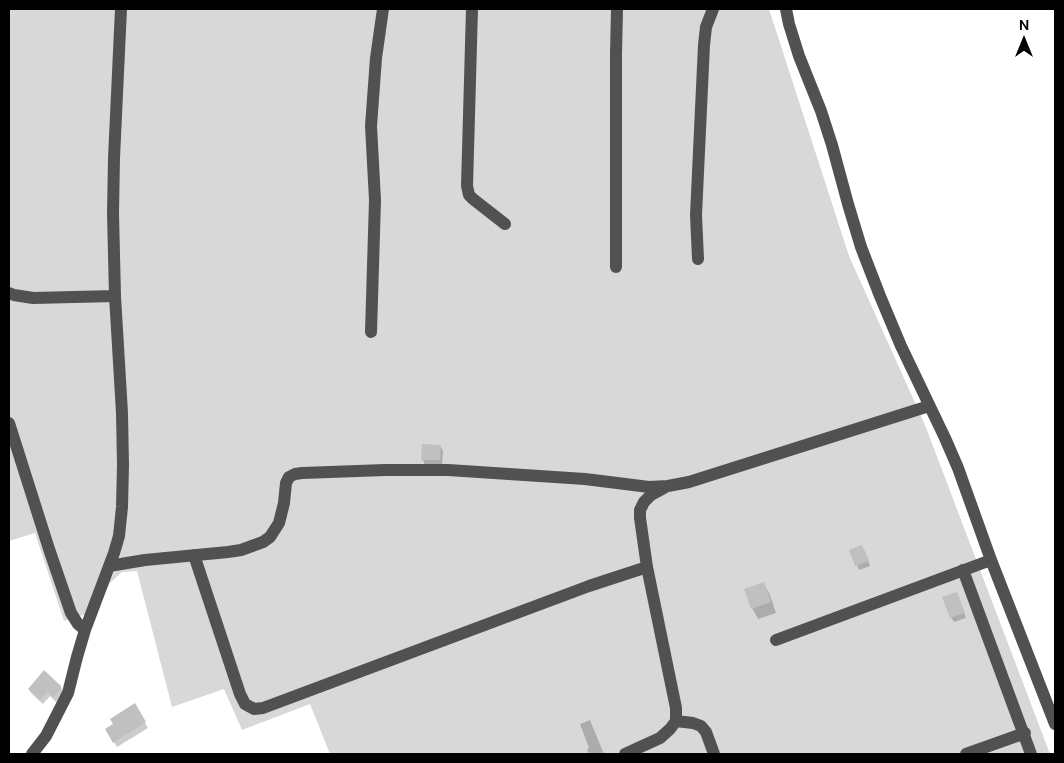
<!DOCTYPE html>
<html>
<head>
<meta charset="utf-8">
<style>
	body { margin:0 }
	#map { position:relative; width:1064px; height:763px; overflow:hidden; background:#fff; font-family:"DM Sans",sans-serif }
	canvas { display:block }
	.frame { position:absolute; inset:0; border:10px solid #000; pointer-events:none }
	.north { position:absolute; left:999px; top:15px; width:50px; height:50px; -webkit-text-stroke:4px #fff; paint-order:stroke; rotate:0deg; font-size:14px; font-weight:700; line-height:20px; text-align:center; color:#000 }
	.north::after { content:''; display:block; margin:auto; width:18px; height:22px; background:#000; clip-path:polygon(50% 0,100% 100%,50% 72%,0 100%) }
</style>
</head>
<body>
<div id="map">
<canvas width="1064" height="763"></canvas>
<div class="frame"></div>
<div class="north">N</div>
</div>
<script>
const g = document.querySelector('canvas').getContext('2d');
g.lineJoin = 'round';
function paint(path, color) {
  g.fillStyle = color;
  g.fill(path, 'evenodd');
}
function shape(rows) {
  const path = new Path2D();
  for (const r of rows) {
    path.moveTo(r[0], r[1]);
    for (let i = 2; i < r.length; i += 2) path.lineTo(r[i], r[i + 1]);
  }
  return path;
}
function stroke(path, color, width, dash) {
  g.strokeStyle = color;
  g.lineWidth = width;
  g.lineCap = dash ? 'butt' : 'round';
  g.setLineDash(dash || []);
  g.stroke(path);
}
const green = shape([
	[9,9,769,9,849,256,925,425,1050,754,330,754,310,704,242,730,224,689,172,707,137,571,122,572,110,583,96,611,64,621,35,533,9,541]
]);
const shadow = shape([
	[440,446,443,451,442,465,425,465,423,460],
	[865,551,870,566,859,570,857,565],
	[764,584,770,595,776,613,758,619,752,608],
	[959,598,966,618,954,622,951,617],
	[60,686,64,692,63,694,56,702,50,696,43,704,32,694,29,689],
	[134,705,148,728,117,747,106,730,114,725],
	[590,720,592,725,604,754,589,754,587,749,589,748,580,724]
]);
const building = shape([
	[422,444,441,445,440,460,421,460],
	[862,545,869,561,855,566,849,550],
	[764,582,771,602,751,609,744,589],
	[957,592,965,613,950,618,942,597],
	[44,670,61,686,61,689,53,697,47,692,40,700,28,689],
	[135,703,146,722,113,743,105,729,113,724,110,719]
]);
const minor = shape([
	[472,9,467,186,469,195,473,199,505,224],
	[786,9,789,24,799,56,821,111,832,145,848,204,861,247,880,296,901,346,945,438,958,468,991,560,1055,724],
	[698,259,696,215,704,45,706,27,713,9],
	[616,267,616,54,617,9],
	[9,293,14,295,33,298,115,296],
	[371,332,375,200,371,126,376,58,383,9],
	[9,423,49,549,71,613,78,624,85,630],
	[194,555,240,694,245,704,254,709,263,708,589,586,647,567],
	[109,566,145,560,228,552,241,550,263,542,270,537,279,523,284,503,286,483,289,477,295,474,302,473,385,470,448,470,585,479,649,487,668,486,689,482,929,406],
	[963,570,1031,754],
	[776,640,991,560],
	[676,721,693,723,701,726,706,732,714,754],
	[32,754,46,736,68,693,77,657,85,630,114,553,119,536,122,507,123,465,122,413,115,296,113,213,114,158,121,9],
	[625,754,660,738,670,729,676,721,676,708,647,567,640,518,640,510,644,502,651,495,664,488],
	[966,754,1025,733]
]);
paint(green, '#d8d8d8');
paint(shadow, '#0003');
paint(building, '#c0c0c0');
stroke(minor, '#515151', 12);
</script>
</body>
</html>
